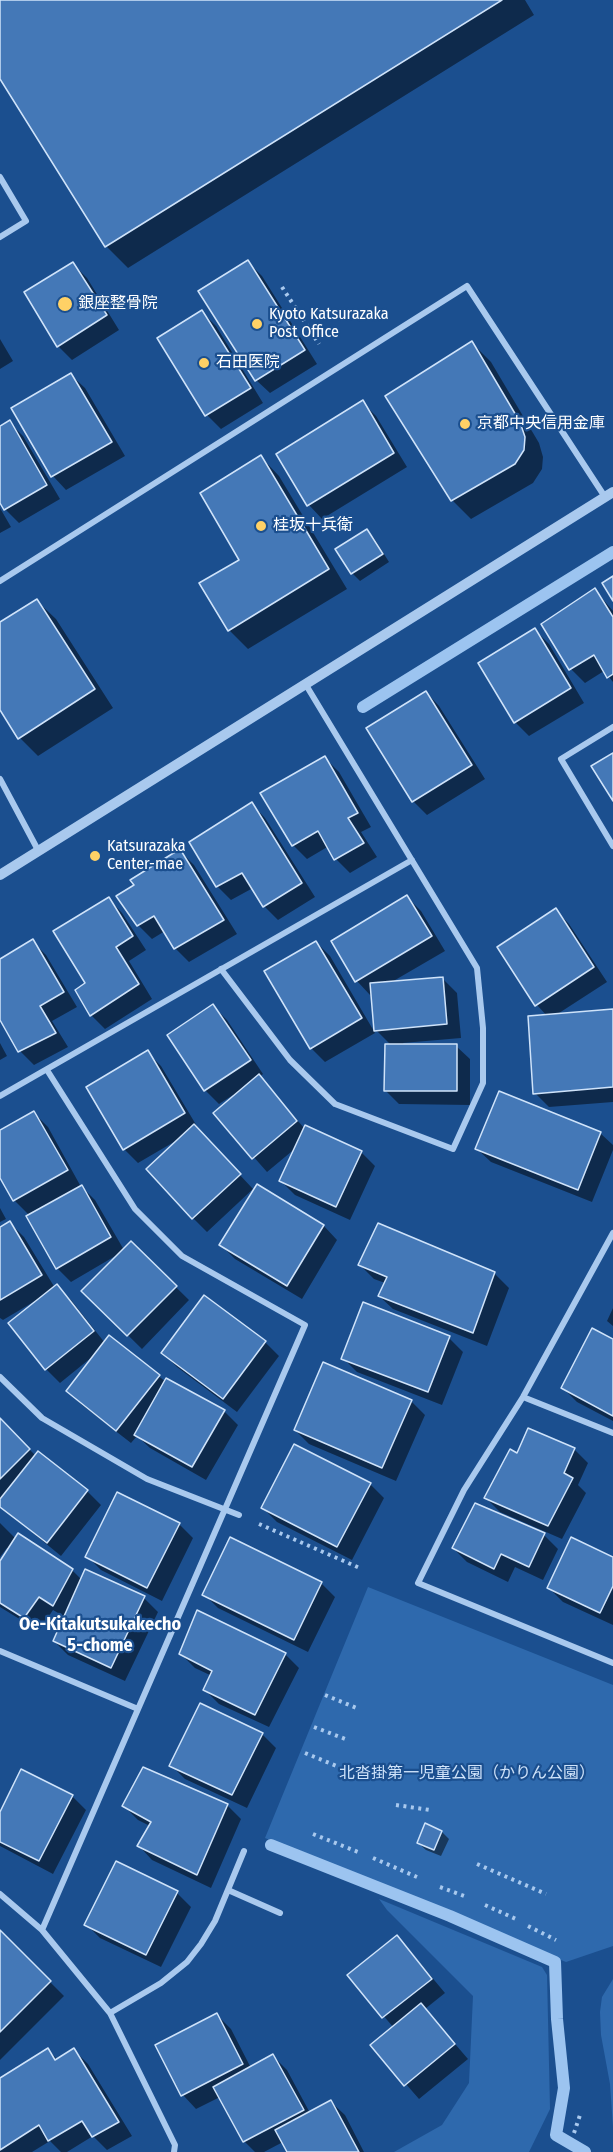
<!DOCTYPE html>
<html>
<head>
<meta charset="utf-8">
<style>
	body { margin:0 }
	canvas { display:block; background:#1b4f8f }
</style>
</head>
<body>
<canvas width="613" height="2152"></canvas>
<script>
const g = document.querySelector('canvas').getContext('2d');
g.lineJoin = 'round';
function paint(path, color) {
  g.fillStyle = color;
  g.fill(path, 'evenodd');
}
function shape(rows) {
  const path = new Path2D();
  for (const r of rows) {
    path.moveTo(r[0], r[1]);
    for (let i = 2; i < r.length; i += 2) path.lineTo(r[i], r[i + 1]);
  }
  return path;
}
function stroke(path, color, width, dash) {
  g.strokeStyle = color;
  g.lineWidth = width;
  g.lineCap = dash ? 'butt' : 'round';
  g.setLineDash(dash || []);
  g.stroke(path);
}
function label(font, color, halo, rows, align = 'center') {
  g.font = font + ' "Fira Sans Condensed","Noto Sans JP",sans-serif';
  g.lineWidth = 4.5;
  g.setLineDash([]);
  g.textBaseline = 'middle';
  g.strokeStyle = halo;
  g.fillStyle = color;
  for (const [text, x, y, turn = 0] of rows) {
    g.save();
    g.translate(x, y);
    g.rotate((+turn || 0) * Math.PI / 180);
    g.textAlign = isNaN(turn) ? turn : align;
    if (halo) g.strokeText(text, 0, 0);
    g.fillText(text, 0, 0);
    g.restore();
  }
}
const green = shape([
	[368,1587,613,1685,613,1946,566,1962,265,1838],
	[379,1899,542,1967,547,1975,550,2109,529,2152,394,2152,442,2125,469,2083,473,1996,387,1910],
	[613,1979,613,2127,610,2084,601,2035,600,2012,602,1997]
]);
const shadow = shape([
	[0,0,525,0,534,15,128,268,106,246,0,76],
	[248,262,262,276,317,364,270,393,256,380],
	[73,264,87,278,119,330,72,360,58,346,26,293],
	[202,312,216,326,263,403,221,429,207,415,159,339],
	[0,339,13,361,0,369],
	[472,343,491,362,539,443,543,457,542,469,533,483,471,519,452,500],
	[71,375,85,388,125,456,66,490,53,476],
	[362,402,376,416,407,467,322,519,309,505],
	[9,422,23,436,60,499,19,523,5,509,0,500,0,427],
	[261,457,279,476,347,589,248,649,229,630],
	[0,508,11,527,0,533],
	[367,531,374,538,389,562,360,581,352,573,337,550],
	[595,590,613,611,613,682,604,671,585,683,571,669],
	[37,601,56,619,113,708,38,756,20,738,0,708,0,624],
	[535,630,549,644,584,703,529,736,515,722],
	[426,692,439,706,485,779,427,815,413,801],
	[325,758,339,772,371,827,361,832,377,857,350,873,336,859,329,846,307,859,293,845],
	[252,804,265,818,315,897,278,920,264,906,253,888,231,900,217,886,191,843],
	[180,851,194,865,237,934,189,962,175,948,165,931,152,939,138,925],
	[407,897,421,911,445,951,390,983,443,979,457,993,461,1038,403,1043,404,1045,456,1046,470,1059,470,1105,399,1104,385,1090,391,1045,376,1030,373,993,370,995,357,981],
	[109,899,122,913,146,950,129,961,152,999,105,1029,91,1015,88,983],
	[556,910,569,924,607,982,556,1015,613,1011,613,1102,549,1107,535,1093,547,1016,537,1005,499,947],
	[32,941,46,955,77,1007,52,1021,68,1047,34,1065,20,1051,0,1017,0,961],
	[316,942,330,956,375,1033,325,1062,311,1048],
	[213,1006,227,1020,263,1074,259,1077,305,1129,361,1152,375,1166,350,1220,295,1195,281,1181,297,1147,267,1172,215,1113,234,1096,233,1095,219,1104,205,1090],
	[0,1043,7,1056,0,1060],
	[147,1052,161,1066,198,1128,196,1128,253,1189,207,1232,193,1218,179,1139,138,1163,124,1149],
	[34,1113,48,1127,80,1185,95,1200,124,1250,131,1243,189,1300,142,1349,83,1291,117,1255,71,1282,57,1268,30,1216,14,1200,0,1175,0,1132],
	[600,1133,613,1145,613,1150,592,1202,491,1162,477,1149],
	[257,1186,324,1226,337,1240,302,1299,235,1259,221,1245],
	[0,1208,6,1219,0,1222],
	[10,1223,24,1237,55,1288,57,1286,71,1300,105,1343,109,1337,166,1382,224,1411,238,1425,206,1480,150,1448,137,1436,131,1443,82,1405,68,1391,92,1357,60,1383,46,1369,10,1323,36,1302,35,1301,3,1320,0,1318,0,1229],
	[379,1225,495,1274,509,1288,487,1346,393,1309,379,1296,385,1283,374,1279,360,1265],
	[613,1308,613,1326,607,1321],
	[449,1338,463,1352,442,1405,357,1372,343,1358],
	[613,1341,613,1421,577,1402,563,1388],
	[265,1342,279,1356,237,1412,177,1367,163,1353],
	[411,1401,425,1415,396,1481,309,1444,295,1430],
	[0,1420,36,1456,87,1491,101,1505,61,1556,0,1506],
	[574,1449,588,1463,578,1485,586,1493,562,1539,500,1512,486,1498,518,1455],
	[370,1484,384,1498,352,1560,277,1522,263,1508],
	[476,1505,544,1535,558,1549,543,1580,515,1567,508,1582,467,1562,453,1548],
	[0,1523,16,1539,72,1570,82,1580,144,1598,158,1612,125,1681,68,1655,54,1641,65,1617,53,1610,39,1631,0,1607,0,1563,9,1549,7,1548,0,1557],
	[179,1524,193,1538,162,1601,101,1570,87,1556],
	[613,1559,613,1625,563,1602,549,1588],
	[321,1583,335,1597,308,1652,218,1608,204,1594],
	[181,1654,285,1654,299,1668,269,1727,219,1704,205,1690,212,1676,195,1668],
	[262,1734,276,1748,247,1808,185,1779,171,1765],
	[72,1796,86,1810,53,1874,0,1846,0,1815],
	[227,1805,241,1819,211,1888,152,1860,139,1846,150,1826,138,1820,124,1806],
	[426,1825,442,1832,449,1839,441,1856,426,1850,418,1843],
	[177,1893,191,1907,161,1967,100,1938,86,1924],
	[0,1932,64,1996,0,2060],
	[396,1937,410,1951,445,1993,425,2009,468,2059,419,2099,372,2045,394,2028,349,1976],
	[217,2015,231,2029,251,2068,273,2056,287,2070,310,2113,331,2102,345,2115,364,2152,289,2152,283,2142,264,2152,255,2152,244,2141,220,2097,196,2109,183,2095],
	[48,2050,58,2060,74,2050,88,2064,132,2136,107,2150,93,2136,67,2152,61,2152,50,2141,32,2152,0,2152,0,2079]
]);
const stream = shape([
	[363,707,613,552],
	[271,1845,450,1916,555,1962,557,2019,564,2088,556,2135,585,2152]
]);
const building = shape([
	[0,0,502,0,105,247,0,79,0,0],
	[248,260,305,350,255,381,198,291,248,260],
	[73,262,107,315,57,347,24,292,73,262],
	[202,310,251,388,205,416,157,338,202,310],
	[472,341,520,422,525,437,524,450,515,464,451,501,385,396,472,341],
	[71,373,112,442,51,477,11,408,71,373],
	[363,400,394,453,307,506,276,454,363,400],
	[10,420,47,485,4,510,0,503,0,426,10,420],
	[261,455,329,569,228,631,199,583,239,560,200,493,261,455],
	[367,529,383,554,351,574,335,549,367,529],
	[613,576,613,601,602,583,613,576],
	[595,588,613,617,613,674,607,678,594,655,569,670,541,624,595,588],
	[37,599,95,689,18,739,0,710,0,622,37,599],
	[535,628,571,688,514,723,478,663,535,628],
	[426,691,472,765,412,802,366,728,426,691],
	[613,753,613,801,591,766,613,753],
	[325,756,358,813,348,818,364,843,334,860,318,831,292,846,260,793,325,756],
	[252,802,302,883,263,907,242,873,216,887,189,842,252,802],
	[180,849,224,920,174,949,154,916,137,926,116,896,134,885,130,880,180,849],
	[407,895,432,936,355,982,331,941,407,895],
	[109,897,133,936,116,947,139,984,90,1016,75,990,85,983,53,931,109,897],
	[556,908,594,967,535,1006,497,947,556,908],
	[33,939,64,992,40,1006,56,1033,18,1052,0,1020,0,959,33,939],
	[316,941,362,1018,310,1049,264,971,316,941],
	[443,977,447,1024,374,1031,370,983,443,977],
	[213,1004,251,1060,204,1091,167,1035,213,1004],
	[613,1009,613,1087,533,1094,528,1016,613,1009],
	[385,1044,457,1044,457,1091,384,1091,385,1044],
	[148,1050,185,1113,123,1150,86,1087,148,1050],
	[259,1074,297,1121,252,1159,213,1113,259,1074],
	[499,1091,601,1132,578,1190,475,1149,499,1091],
	[34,1111,68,1170,13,1201,0,1178,0,1130,34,1111],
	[194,1124,241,1174,192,1219,146,1169,194,1124],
	[305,1125,362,1151,336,1207,279,1181,305,1125],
	[257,1184,324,1225,287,1286,219,1245,257,1184],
	[82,1185,111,1237,56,1269,26,1216,82,1185],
	[10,1221,42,1275,0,1300,0,1227,10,1221],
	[378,1223,495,1272,473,1333,378,1296,387,1277,358,1265,378,1223],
	[131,1241,177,1286,127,1336,81,1291,131,1241],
	[57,1284,94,1331,45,1370,8,1323,57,1284],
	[204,1295,266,1341,223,1399,161,1353,204,1295],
	[363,1302,450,1336,428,1392,341,1359,363,1302],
	[592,1328,613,1339,613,1416,561,1388,592,1328],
	[109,1335,160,1375,116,1431,66,1391,109,1335],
	[323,1362,412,1400,382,1468,294,1430,323,1362],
	[166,1378,225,1410,192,1467,134,1435,166,1378],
	[0,1418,30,1449,0,1479,0,1418],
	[528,1428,575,1448,564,1473,573,1478,548,1526,484,1498,510,1449,517,1453,528,1428],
	[294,1444,371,1483,337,1547,261,1508,294,1444],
	[38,1451,88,1490,47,1543,0,1507,0,1499,38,1451],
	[117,1492,180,1523,147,1588,85,1557,117,1492],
	[475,1503,545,1533,529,1567,501,1554,494,1569,452,1548,475,1503],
	[18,1533,73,1569,53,1606,39,1597,24,1618,0,1603,0,1561,18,1533],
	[230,1537,322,1582,294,1640,202,1595,230,1537],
	[571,1537,613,1557,613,1586,600,1613,547,1588,571,1537],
	[85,1569,145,1596,111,1668,53,1641,85,1569],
	[197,1610,286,1653,255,1715,203,1690,212,1671,179,1654,197,1610],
	[200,1703,263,1733,232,1795,169,1766,200,1703],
	[143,1767,228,1804,197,1875,137,1846,151,1822,122,1806,143,1767],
	[21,1769,73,1795,39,1861,0,1842,0,1812,21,1769],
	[425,1823,442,1831,434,1850,417,1843,425,1823],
	[116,1861,178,1891,146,1955,84,1925,116,1861],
	[0,1930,51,1981,0,2032,0,1930],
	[397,1935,432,1979,382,2018,347,1975,397,1935],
	[421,2003,455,2044,404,2086,370,2045,421,2003],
	[217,2013,243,2064,181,2096,155,2045,217,2013],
	[48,2048,55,2060,74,2048,119,2122,92,2137,82,2121,48,2141,39,2125,0,2150,0,2078,48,2048],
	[273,2054,304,2110,243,2142,213,2087,273,2054],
	[331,2100,359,2152,287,2152,275,2130,331,2100]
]);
const path = shape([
	[282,287,319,344],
	[259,1524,362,1569],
	[325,1695,359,1709],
	[314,1727,348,1740],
	[305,1753,339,1767],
	[396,1805,430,1810],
	[313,1834,358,1852],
	[373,1858,417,1877],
	[477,1864,546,1894],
	[440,1887,467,1897],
	[485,1905,516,1919],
	[528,1926,556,1940],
	[574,2133,580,2115]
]);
const minor = shape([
	[0,177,26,221,0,237],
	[0,581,467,286,605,497],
	[613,727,561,759,613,846],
	[0,779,39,852],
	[221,969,290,1060,335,1104,453,1149,483,1083,483,1028,477,968,306,685],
	[0,1096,412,860],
	[613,1233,523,1397,464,1490,418,1583,613,1663],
	[0,1377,42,1418,147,1479,239,1515],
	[523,1397,613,1433],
	[0,1651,138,1709],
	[228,1890,280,1913],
	[0,1894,42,1930,110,2013,175,2145,174,2152],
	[42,1930,305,1325,182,1256,135,1209,47,1070],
	[110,2013,161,1983,187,1962,201,1944,215,1921,244,1851]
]);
const tertiary = shape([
	[0,875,613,492]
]);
const markers = [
	[65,304,8,"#ffd166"],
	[257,324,6,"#ffd166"],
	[204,363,6,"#ffd166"],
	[465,424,6,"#ffd166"],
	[261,526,6,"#ffd166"],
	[95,856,6,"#ffd166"]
];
const poiNames = [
	["銀座整骨院",78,304],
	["Kyoto Katsurazaka",269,315],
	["Post Office",269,333],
	["石田医院",216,363],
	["京都中央信用金庫",477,424],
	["桂坂十兵衛",273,526],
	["Katsurazaka",107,847],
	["Center-mae",107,865]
];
const parkNames = [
	["北沓掛第一児童公園（かりん公園）",467,1774]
];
const neighbourhoodNames = [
	["Oe-Kitakutsukakecho",100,1625],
	["5-chome",100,1646]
];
paint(green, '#2e69ad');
paint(shadow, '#0007');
stroke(stream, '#9cc4f0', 12);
paint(building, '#4478b7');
stroke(building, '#cfe3fa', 1.5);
stroke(path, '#a9c9ee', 4, [3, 4.5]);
stroke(minor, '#a9c9ee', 6);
stroke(tertiary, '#a9c9ee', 10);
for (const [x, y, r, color] of markers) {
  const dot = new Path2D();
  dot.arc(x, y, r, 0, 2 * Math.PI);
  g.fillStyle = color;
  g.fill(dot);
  stroke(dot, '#1b4f8f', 2);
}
label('16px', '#fff', '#1b4f8f', poiNames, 'left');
label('16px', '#cfe3fa', '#1b4f8f', parkNames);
label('bold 18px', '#fff', '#1b4f8f', neighbourhoodNames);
</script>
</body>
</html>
